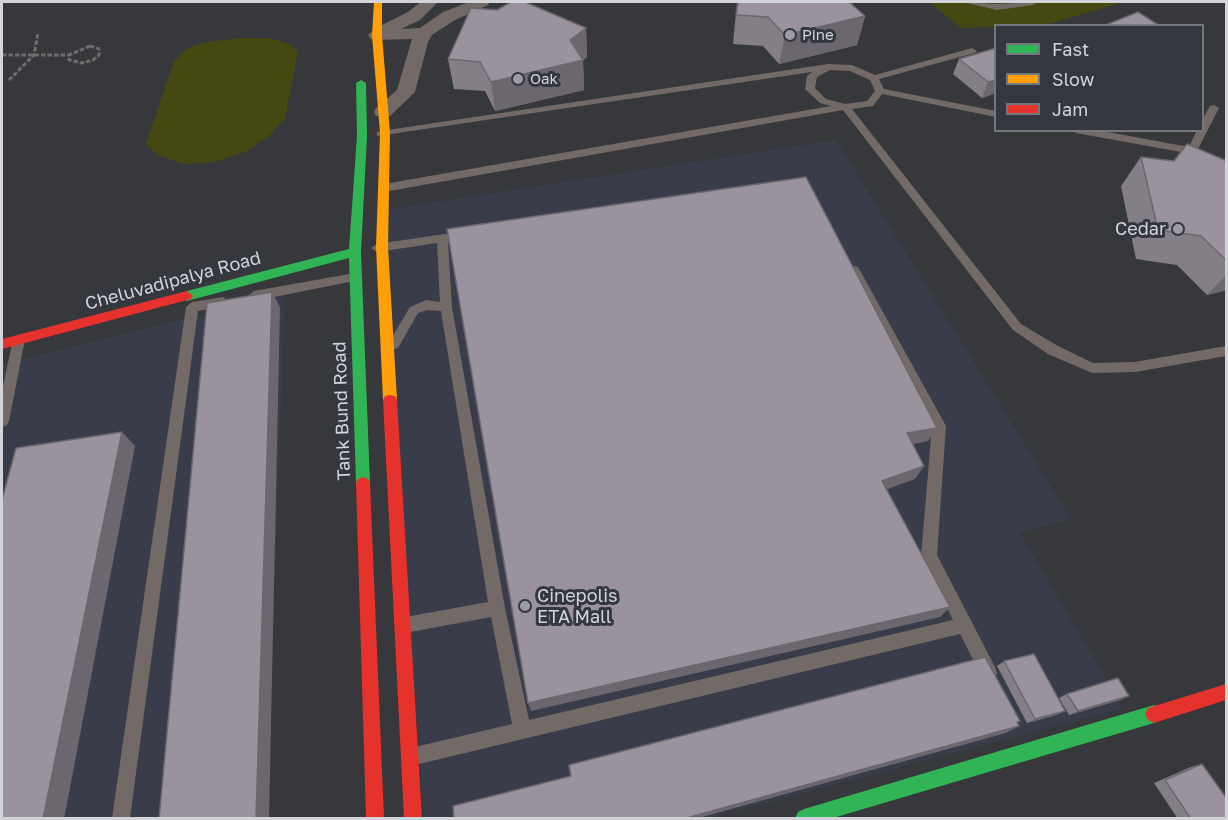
<!DOCTYPE html>
<html>
<head>
<meta charset="utf-8">
<style>
	body { margin:0 }
	#map { position:relative; width:1228px; height:820px; overflow:hidden; background:#37383c; font-family:"Golos Text",sans-serif }
	canvas { display:block }
	.frame { position:absolute; inset:0; border:3px solid #d2d4d9; pointer-events:none }
	.legend { position:absolute; left:994px; top:24px; width:210px; height:108px; box-sizing:border-box; background:#34373f; border:2px solid #73767d; margin:0; padding:8px 10px; list-style:none; font-size:18px; color:#d2d4d9 }
	.legend li { display:flex; align-items:center; gap:12px; height:30px }
	.legend b { width:30px; border:2px solid #73767d }
</style>
</head>
<body>
<div id="map">
<canvas width="1228" height="820"></canvas>
<div class="frame"></div>
<ul class="legend">
<li><b style="height:8px;background:#30b455"></b>Fast</li>
<li><b style="height:8px;background:#ff9f0a"></b>Slow</li>
<li><b style="height:8px;background:#e5322d"></b>Jam</li>
</ul>
</div>
<script>
const g = document.querySelector('canvas').getContext('2d');
g.lineJoin = 'round';
function paint(path, color) {
  g.fillStyle = color;
  g.fill(path, 'evenodd');
}
function shape(rows) {
  const path = new Path2D();
  for (const r of rows) {
    path.moveTo(r[0], r[1]);
    for (let i = 2; i < r.length; i += 2) path.lineTo(r[i], r[i + 1]);
  }
  return path;
}
function stroke(path, color, width, dash) {
  g.strokeStyle = color;
  g.lineWidth = width;
  g.lineCap = dash ? 'butt' : 'round';
  g.setLineDash(dash || []);
  g.stroke(path);
}
function label(font, color, halo, rows, align = 'center') {
  g.font = font + ' "Golos Text",sans-serif';
  g.lineWidth = 6;
  g.setLineDash([]);
  g.textBaseline = 'middle';
  g.strokeStyle = halo;
  g.fillStyle = color;
  for (const [text, x, y, turn = 0] of rows) {
    g.save();
    g.translate(x, y);
    g.rotate((+turn || 0) * Math.PI / 180);
    g.textAlign = isNaN(turn) ? turn : align;
    if (halo) g.strokeText(text, 0, 0);
    g.fillText(text, 0, 0);
    g.restore();
  }
}
const built = shape([
	[836,140,1071,519,1020,533,1123,708,709,818,424,818,378,211],
	[285,294,266,818,2,818,2,364]
]);
const green = shape([
	[929,2,1124,2,1044,25,961,28],
	[240,38,269,38,287,43,298,51,285,118,270,135,245,152,215,162,184,164,157,155,146,144,174,61,185,50,201,43]
]);
const path = shape([
	[90,46,99,49,99,55,93,60,82,63,69,60,69,55,90,46],
	[2,55,69,55],
	[9,80,34,55,38,33]
]);
const lane = shape([
	[963,2,997,4,1037,2,1033,5,997,10,963,2],
	[972,48,977,51,975,53,879,79,884,89,996,111,996,117,882,94,873,106,852,109,1021,324,1058,346,1093,363,1135,362,1226,346,1226,356,1135,372,1092,373,1048,354,1013,330,843,110,384,192,379,188,384,184,831,106,820,103,805,89,807,76,812,72,377,136,377,132,381,131,828,64,852,65,875,75,972,48],
	[830,70,850,71,870,80,875,91,867,101,845,104,826,99,815,88,817,77,830,70],
	[1214,105,1219,108,1197,151,1192,154,1076,133,1071,130,1097,130,1189,147,1197,130,1202,130,1202,120,1210,106,1214,105],
	[465,231,469,232,469,238,448,242,452,307,505,608,529,720,953,620,921,556,932,426,848,270,854,266,858,267,946,426,937,555,995,667,997,673,995,679,989,681,983,679,960,634,415,765,409,762,406,756,409,750,415,747,512,724,491,617,405,633,399,631,397,625,399,619,405,617,488,602,441,311,427,310,418,313,398,348,394,349,388,344,410,307,426,300,440,302,437,243,377,252,371,248,377,244,465,231],
	[355,273,361,277,359,280,254,301,248,296,254,291,355,273],
	[223,297,229,302,227,305,198,311,130,818,112,818,186,307,192,302,223,297],
	[19,334,25,339,9,421,7,425,2,427,2,391,13,339,19,334]
]);
const street = shape([
	[421,2,438,2,420,20,401,29,420,28,443,12,469,2,490,2,488,5,455,20,432,35,428,42,415,92,390,116,376,116,374,112,376,108,397,90,412,39,377,40,371,39,368,35,376,28,408,12,421,2]
]);
const fast = shape([
	[361,80,366,83,367,136,361,252,370,483,368,487,363,489,358,487,356,483,349,258,187,301,181,296,187,291,349,249,357,136,356,83,361,80],
	[1154,705,1160,708,1163,714,1160,720,1154,723,833,818,795,818,798,812,804,809,1154,705]
]);
const slow = shape([
	[374,2,382,2,382,35,390,133,388,247,397,400,395,404,390,405,385,404,383,400,376,247,380,133,372,35,374,2]
]);
const jam = shape([
	[187,291,193,296,191,299,2,349,2,339,187,291],
	[390,395,395,396,397,400,422,818,404,818,383,400,385,396,390,395],
	[363,477,368,479,370,483,384,818,366,818,356,483,358,479,363,477],
	[1226,684,1226,700,1154,723,1148,720,1145,714,1148,708,1226,684]
]);
const wall = shape([
	[737,2,853,2,852,4,865,16,857,45,779,64,763,46,733,44],
	[586,28,587,57,583,60,584,90,495,111,485,91,454,89,448,59],
	[996,48,996,93,982,98,953,74,959,59],
	[1141,157,1174,161,1227,161,1227,290,1207,295,1177,265,1136,259,1121,186],
	[1004,661,1065,711,1056,715,1027,723,997,666],
	[1067,694,1129,696,1120,700,1069,715,1059,698],
	[1202,764,1227,819,1178,819,1154,783,1191,767]
]);
const shadedWall = shape([
	[844,2,853,2,849,16,865,16,857,45,779,64,785,35],
	[586,28,587,57,583,61,584,90,495,111,491,82],
	[996,80,996,93,982,98,988,82],
	[1227,274,1227,290,1207,295],
	[272,292,280,307,269,819,256,819],
	[937,428,928,441,899,447,907,433],
	[122,432,135,446,64,819,43,819],
	[924,466,915,479,874,494,882,481],
	[950,607,940,617,531,711,528,703],
	[1129,696,1120,700,1069,715,1078,711],
	[1065,711,1056,715,1027,723,1035,719],
	[1019,726,1006,733,695,819,683,819]
]);
const building = shape([
	[511,2,525,2,586,28,570,40,583,60,491,82,480,62,448,59,471,8,497,10,511,2],
	[738,2,849,2,865,16,785,35,768,17,736,15,738,2],
	[1138,12,1160,26,1103,26,1138,12],
	[996,48,996,80,988,82,959,59,996,48],
	[1187,144,1227,161,1227,261,1201,236,1158,230,1141,157,1174,161,1187,144],
	[806,177,937,428,907,433,924,466,882,481,950,607,528,703,447,229,806,177],
	[272,292,256,819,159,819,207,303,272,292],
	[122,432,43,819,2,819,2,500,16,448,122,432],
	[1034,654,1065,711,1035,719,1004,661,1034,654],
	[985,657,1020,721,1017,722,1019,726,683,819,454,819,453,806,571,776,569,765,985,657],
	[1118,678,1129,696,1078,711,1067,694,1118,678],
	[1202,764,1227,799,1227,819,1191,819,1165,780,1202,764]
]);
const markers = [
	[790,35,6,"#9c9da2"],
	[518,79,6,"#9c9da2"],
	[1178,229,6,"#9c9da2"],
	[525,606,6,"#9c9da2"]
];
const farPoinames = [
	["Pine",802,35],
	["Oak",530,79]
];
const poiNames = [
	["Cedar",1166,229],
	["Cinepolis",537,596,"left"],
	["ETA Mall",537,617,"left"]
];
const streetNames = [
	["Cheluvadipalya Road",173,281,-15],
	["Tank Bund Road",342,411,-92]
];
paint(built, '#393d4a');
paint(green, '#464812');
stroke(path, '#716c6b', 3, [4.5, 2]);
paint(lane, '#736966');
paint(street, '#736966');
paint(fast, '#30b455');
paint(slow, '#ff9f0a');
paint(jam, '#e5322d');
paint(wall, '#847e87');
paint(shadedWall, '#6c666e');
paint(building, '#9a929d');
stroke(building, '#6c666e', 1.5);
for (const [x, y, r, color] of markers) {
  const dot = new Path2D();
  dot.arc(x, y, r, 0, 2 * Math.PI);
  g.fillStyle = color;
  g.fill(dot);
  stroke(dot, '#34373f', 2);
}
label('15px', '#d2d4d9', '#34373f', farPoinames, 'left');
label('18px', '#d2d4d9', '#34373f', poiNames, 'right');
label('18px', '#d2d4d9', '#34373f', streetNames);
</script>
</body>
</html>
